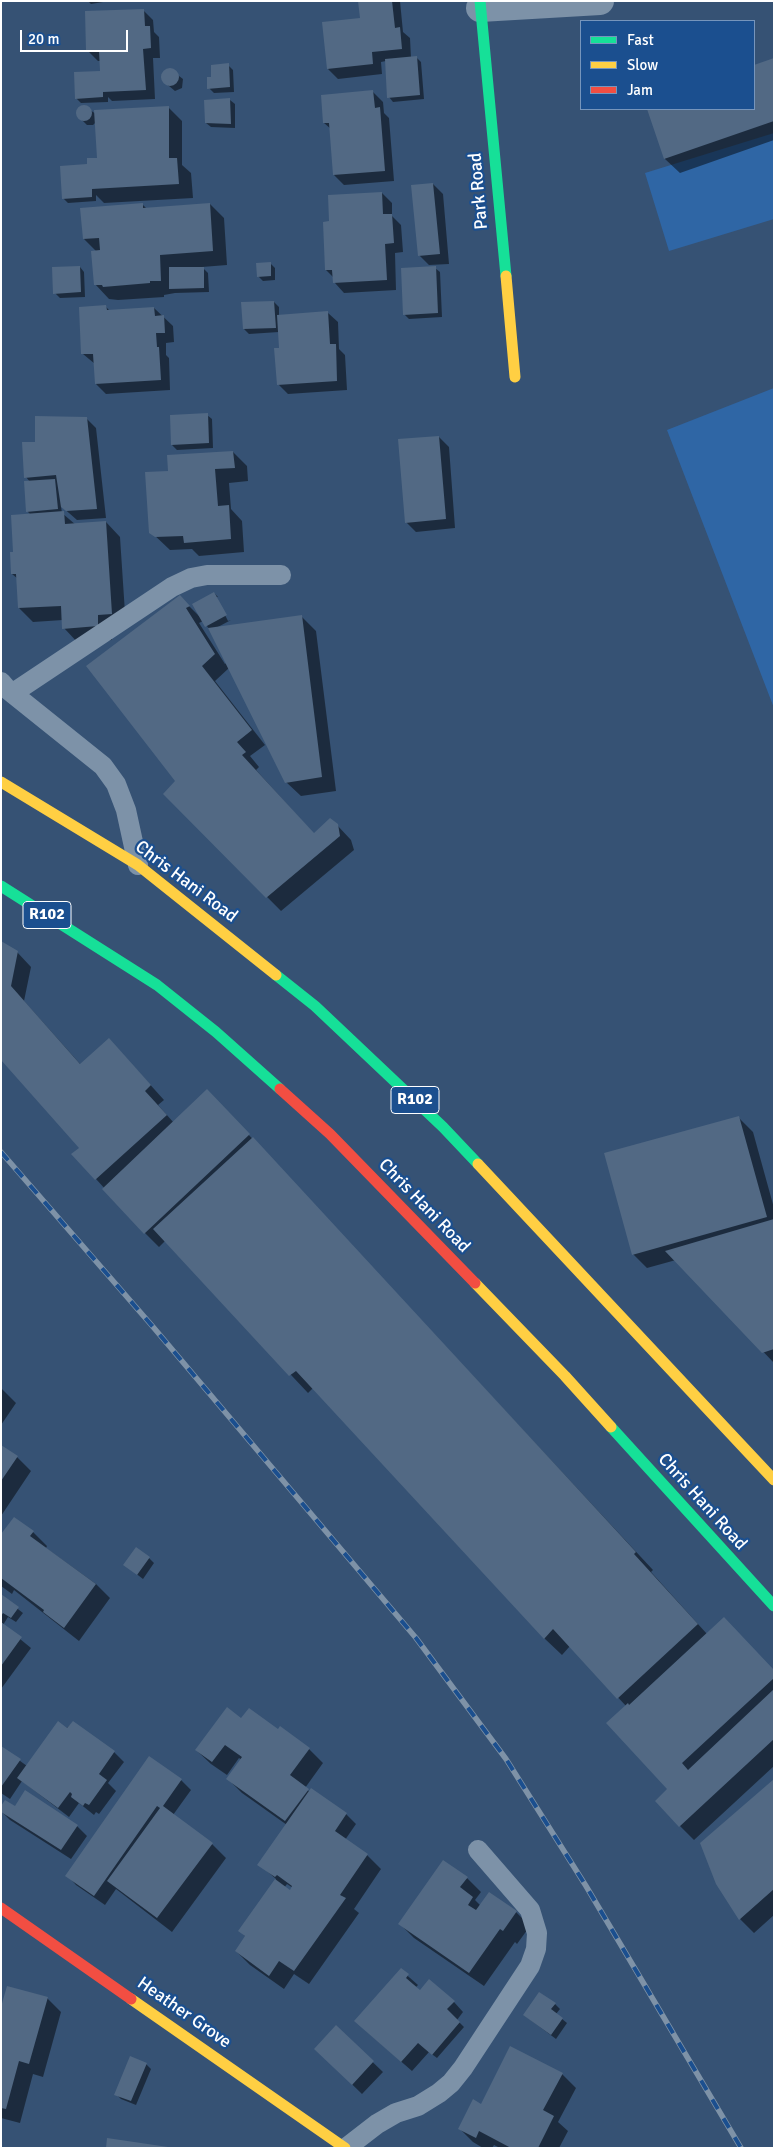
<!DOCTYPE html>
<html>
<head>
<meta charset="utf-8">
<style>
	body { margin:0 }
	#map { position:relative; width:775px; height:2149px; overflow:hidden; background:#365274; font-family:Signika,sans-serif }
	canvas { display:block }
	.frame { position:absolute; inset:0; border:2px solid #fff; pointer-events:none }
	.legend { position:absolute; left:580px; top:20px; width:175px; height:90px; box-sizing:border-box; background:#1b4f8f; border:1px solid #7695bc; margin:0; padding:6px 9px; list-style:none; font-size:15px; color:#fff }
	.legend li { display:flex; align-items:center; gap:10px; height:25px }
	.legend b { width:25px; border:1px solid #7695bc }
	.scale { position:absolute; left:20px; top:30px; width:108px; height:22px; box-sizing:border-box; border:2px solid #fff; border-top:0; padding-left:6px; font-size:15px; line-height:18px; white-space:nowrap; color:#fff; -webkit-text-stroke:4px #1b4f8f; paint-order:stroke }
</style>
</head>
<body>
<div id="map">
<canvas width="775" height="2149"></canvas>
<div class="frame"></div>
<ul class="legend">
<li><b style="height:6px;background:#16e098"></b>Fast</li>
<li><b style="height:6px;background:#ffcf43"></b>Slow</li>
<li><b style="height:6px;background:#f24e42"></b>Jam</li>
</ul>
<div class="scale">20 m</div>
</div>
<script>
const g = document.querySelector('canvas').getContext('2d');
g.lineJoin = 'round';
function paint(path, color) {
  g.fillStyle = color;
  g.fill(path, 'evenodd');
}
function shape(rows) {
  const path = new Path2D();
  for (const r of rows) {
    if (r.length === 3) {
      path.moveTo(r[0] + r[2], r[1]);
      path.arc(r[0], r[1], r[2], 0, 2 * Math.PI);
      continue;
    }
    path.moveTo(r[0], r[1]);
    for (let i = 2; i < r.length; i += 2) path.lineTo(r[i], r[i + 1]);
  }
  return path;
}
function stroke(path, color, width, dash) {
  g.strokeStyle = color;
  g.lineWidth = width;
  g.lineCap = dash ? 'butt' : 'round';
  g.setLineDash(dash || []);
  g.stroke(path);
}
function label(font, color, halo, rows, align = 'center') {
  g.font = font + ' Signika,sans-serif';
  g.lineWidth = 4.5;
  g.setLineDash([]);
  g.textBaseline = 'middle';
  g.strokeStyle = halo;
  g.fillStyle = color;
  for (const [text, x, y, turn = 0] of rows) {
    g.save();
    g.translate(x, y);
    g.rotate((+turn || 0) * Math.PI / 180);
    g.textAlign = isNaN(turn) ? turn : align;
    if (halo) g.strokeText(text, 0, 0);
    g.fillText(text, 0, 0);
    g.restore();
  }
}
const green = shape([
	[774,133,774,219,669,251,645,173],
	[774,388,774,708,667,430]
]);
const shadow = shape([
	[88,1,109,1,91,4],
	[360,1,400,1,403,32,410,38,411,58,416,57,421,62,424,99,393,102,389,97,386,61,381,62,382,74,338,79,328,69,362,19],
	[143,10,153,20,154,32,159,37,160,58,153,58,155,99,112,101,108,97,108,102,81,103,76,98,101,72,100,61,98,61,88,51],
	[774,60,774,140,680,173,665,159,649,109,754,109,754,66],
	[228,65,233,70,234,92,214,93,209,88,212,78],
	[167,70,171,70,183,79,182,88,175,91,163,81,162,77],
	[373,92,383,102,384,113,389,118,394,181,344,185,334,175,331,129,324,123],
	[230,100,235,104,235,128,211,127,206,123],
	[84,106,96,114,168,107,182,121,182,165,191,173,193,198,104,203,96,195,96,201,68,203,63,198,88,165,98,159,96,122,93,125,87,125,78,116,77,111,80,107],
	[433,184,443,194,449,264,429,265,419,255],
	[382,193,392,203,392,216,401,225,403,252,395,253,396,290,344,293,335,283,334,278,326,270,331,223],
	[210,204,224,218,227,265,202,267,208,273,209,292,175,293,164,295,164,297,118,300,109,299,95,284,96,251,84,239,82,209,143,205,147,209],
	[270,263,275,268,275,280,263,281,258,276],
	[80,267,84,272,85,297,60,298,55,293],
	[435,268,440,272,442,317,409,319,404,314],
	[274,302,279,307,279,316,328,313,338,322,339,349,345,355,347,390,288,394,278,384,281,349,279,332,249,334,244,329],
	[106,307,110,311,154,308,173,326,174,342,166,343,166,355,169,358,170,390,106,394,96,384,95,364,83,354],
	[207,415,212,419,213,448,177,450,172,445],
	[86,418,96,428,106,518,77,520,61,506,62,513,76,525,106,522,120,537,126,628,111,628,112,640,78,643,64,628,63,620,33,622,19,608,18,579,12,574,14,554,31,515,28,512,30,482,26,477,36,443],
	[439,437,449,447,455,528,416,532,406,522],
	[233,452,247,466,248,481,229,483,231,509,242,521,244,552,199,556,192,549,170,550,151,532,169,472],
	[214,593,218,597,216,597,228,621,231,620,216,628,302,617,316,631,336,791,301,796,286,782,229,668,215,681,265,745,250,756,259,767,256,770,314,834,337,825,351,840,354,850,281,911,165,794,176,781,180,597,200,617],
	[203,621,210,630,226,663,225,664,199,623],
	[1,943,17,952,31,967,24,1001,81,1065,109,1039,164,1100,158,1105,174,1123,221,1105,653,1570,651,1572,707,1634,774,1671,774,1766,694,1840,680,1826,669,1789,626,1706,570,1646,562,1655,544,1638,313,1388,308,1393,165,1241,159,1247,145,1233,96,1179,80,1148,1,1059],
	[739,1118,753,1132,774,1208,774,1363,676,1260,647,1268,633,1254],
	[1,1388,16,1403,1,1425],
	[1,1446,17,1457,31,1471,1,1516],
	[14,1518,33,1532,47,1546,46,1548,96,1584,110,1598,79,1641,14,1590,12,1594,1,1586,1,1536],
	[149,1558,154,1563,143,1579,130,1569],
	[1,1596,23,1613,16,1622,8,1617,3,1625,31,1648,1,1689],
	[242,1720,279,1731,281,1728,309,1749,323,1763,305,1788,310,1792,312,1790,346,1814,356,1824,345,1840,367,1855,381,1869,354,1909,359,1913,309,1984,294,1974,284,1989,250,1965,236,1951,246,1937,240,1931,276,1879,259,1864,287,1825,242,1793,228,1779,242,1760,239,1758,227,1775,211,1764,196,1750],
	[287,1884,293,1888,290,1892,284,1888],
	[73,1722,114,1752,124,1762,108,1783,116,1791,99,1814,96,1812,94,1815,79,1803,69,1817,22,1781,10,1799,1,1793,1,1747,27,1766],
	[181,1780,191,1790,173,1815,212,1844,226,1858,172,1932,116,1889,105,1905,76,1885,67,1875],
	[774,1781,774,1915,754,1933,740,1919],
	[1,1811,77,1826,87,1836,71,1859,10,1820],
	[467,1878,481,1892,475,1900,481,1906,516,1912,530,1926,517,1944,515,1942,484,1986,414,1938,400,1924],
	[401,1970,418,1985,416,1987,420,1991,454,2002,463,2012,457,2020,464,2027,437,2058,429,2052,412,2071,366,2031],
	[47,1998,61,2012,43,2077,33,2074,20,2123,1,2118,1,2011],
	[555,2004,560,2009,556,2014,567,2023,556,2039,524,2015],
	[336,2027,383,2072,362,2094,326,2059],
	[146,2064,151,2069,136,2105,121,2099,116,2094],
	[562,2074,576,2088,558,2122,568,2131,559,2148,500,2148,494,2145,492,2148,483,2148,473,2142,459,2128,481,2106]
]);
const building = shape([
	[358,1,392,1,395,28,400,27,402,49,372,52,373,64,327,69,322,22,360,18],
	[144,9,145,26,150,26,151,48,143,49,146,90,103,92,103,97,75,99,74,72,100,71,99,51,86,51,85,11],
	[417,56,420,95,387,98,385,59],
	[774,58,774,121,664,159,647,109,754,109,754,65],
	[229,63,230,87,207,89,207,77,211,77,211,65],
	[170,77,9],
	[373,90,375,108,380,107,385,171,333,175,329,123,323,123,321,95],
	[230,98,231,124,205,123,204,100],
	[84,113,8],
	[169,106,169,158,177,158,179,184,92,189,92,197,62,199,60,166,87,164,87,158,97,158,94,110],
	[433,183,440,254,418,256,411,185],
	[382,192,383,214,392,214,394,243,385,244,387,280,333,283,332,270,325,270,323,222,329,221,328,195],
	[143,203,143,208,210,203,213,251,160,255,161,281,150,281,150,283,103,287,102,285,94,285,91,251,100,250,99,238,83,239,80,208],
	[271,262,271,276,257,277,256,263],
	[80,266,81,292,53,294,52,267],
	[436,266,438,313,403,315,401,268],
	[169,267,204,267,204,288,169,289],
	[274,301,276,328,243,329,241,302],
	[106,305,107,310,154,307,155,316,164,315,165,333,156,333,157,347,159,347,161,380,95,384,93,354,81,354,79,307],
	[328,311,330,344,336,344,337,381,277,385,274,348,279,348,277,315],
	[208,413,209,443,171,445,170,415],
	[35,416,87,417,97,509,66,511,61,507,56,475,24,478,22,442,35,442],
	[439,436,446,519,405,523,398,439],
	[233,451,235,468,215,469,218,506,229,505,231,539,184,543,183,536,155,537,149,533,145,472,168,471,167,455],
	[55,479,58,509,26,512,24,481],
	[64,511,65,524,106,521,112,614,98,615,98,626,62,629,61,606,18,608,16,574,11,574,10,552,13,552,11,515],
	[214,592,227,615,205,627,192,604],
	[180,595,190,606,186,608,215,654,202,666,252,730,237,742,246,752,242,755,314,833,330,818,338,824,340,836,266,898,163,794,175,781,86,666],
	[302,615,322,777,285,783,208,628],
	[1,941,18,951,11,986,80,1064,109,1038,151,1085,145,1091,167,1115,95,1180,71,1154,79,1148,1,1060],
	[207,1089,250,1134,144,1234,102,1189],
	[739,1116,767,1217,632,1255,604,1153],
	[253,1137,636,1552,634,1554,698,1624,617,1699,553,1629,544,1639,296,1371,289,1376,153,1229],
	[774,1219,774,1349,762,1353,665,1251],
	[1,1445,18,1456,1,1481],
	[14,1517,34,1531,30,1536,96,1584,64,1628,43,1612,44,1610,1,1578,1,1534],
	[136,1547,150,1557,137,1575,123,1565],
	[1,1594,19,1607,11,1618,3,1613,1,1616],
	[724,1617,774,1670,774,1678,682,1763,688,1770,774,1689,774,1739,679,1827,655,1801,667,1789,606,1723,628,1703,629,1705],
	[1,1622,22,1637,1,1666],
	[227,1707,241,1718,249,1708,278,1729,280,1726,310,1748,290,1775,309,1789,285,1821,226,1779,242,1757,225,1745,212,1762,195,1750],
	[58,1721,67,1728,73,1721,115,1751,99,1774,107,1780,89,1805,85,1803,83,1806,71,1797,72,1794,70,1792,58,1808,17,1778],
	[1,1746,21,1759,1,1787],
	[149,1756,182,1779,163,1806,213,1843,157,1918,107,1881,160,1808,157,1806,94,1896,65,1876],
	[774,1779,774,1889,739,1920,716,1884,700,1843],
	[311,1788,347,1813,335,1831,368,1854,340,1895,346,1898,294,1971,279,1961,269,1976,235,1951,245,1936,238,1931,275,1879,290,1890,292,1886,277,1875,275,1877,257,1865],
	[25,1790,78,1825,61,1850,1,1812,1,1806,5,1800,15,1806],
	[443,1860,468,1877,460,1887,473,1897,468,1905,476,1910,489,1892,517,1911,503,1931,500,1929,469,1973,398,1924],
	[401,1968,409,1974,406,1978,420,1990,429,1979,455,2001,447,2009,460,2022,432,2055,418,2043,401,2062,354,2021],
	[7,1986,48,1997,29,2064,19,2061,6,2109,1,2108,1,2007],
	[539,1992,556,2003,551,2009,563,2018,551,2035,523,2015],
	[336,2025,374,2061,352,2085,314,2049],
	[510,2046,563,2073,543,2110,554,2116,538,2148,511,2148,479,2131,476,2138,458,2129,473,2099,481,2104],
	[130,2056,147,2063,131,2101,114,2095],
	[107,2138,168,2147,168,2148,106,2148]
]);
const lane = shape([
	[1,682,7,689,103,766,116,784,126,810,138,865],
	[13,693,172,587,191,578,207,575,281,575],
	[346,2148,377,2124,396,2113,418,2106,439,2093,451,2083,463,2068,530,1966,536,1949,537,1933,530,1910,478,1850]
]);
const street = shape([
	[480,8,600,1]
]);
const fast = shape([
	[480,1,506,276],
	[1,886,157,985,216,1032,280,1089],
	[276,975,315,1006,443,1127,478,1164],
	[611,1427,774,1606]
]);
const slow = shape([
	[506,276,515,377],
	[1,782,138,865,276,975],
	[478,1164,774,1480],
	[475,1283,565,1376,611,1427],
	[131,1999,345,2148]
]);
const jam = shape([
	[280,1089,330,1134,475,1283],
	[1,1908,131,1999]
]);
const rail = shape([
	[1,1152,154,1328,416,1638,506,1759,586,1886,741,2148]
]);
const shields = [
	[47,915,48],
	[415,1100,48]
];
const shieldNames = [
	["R102",47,915],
	["R102",415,1100]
];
const streetNames = [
	["Park Road",479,191,-95],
	["Chris Hani Road",186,882,37],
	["Chris Hani Road",424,1206,46],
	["Chris Hani Road",702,1502,48],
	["Heather Grove",184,2013,35]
];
paint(green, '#2f66a5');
paint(shadow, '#0007');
paint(building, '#526984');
stroke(lane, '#7d92a8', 20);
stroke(street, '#7d92a8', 28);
stroke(fast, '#16e098', 11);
stroke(slow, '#ffcf43', 11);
stroke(jam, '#f24e42', 11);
stroke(rail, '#7e92a7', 5.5);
stroke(rail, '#1b4f8f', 4, [11]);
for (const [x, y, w] of shields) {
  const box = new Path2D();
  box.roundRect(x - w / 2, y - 13.5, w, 27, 4);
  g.fillStyle = '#1b4f8f';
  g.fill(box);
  stroke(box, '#fff', 1);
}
label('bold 16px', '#fff', null, shieldNames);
label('18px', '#fff', '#1b4f8f', streetNames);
</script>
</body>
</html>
